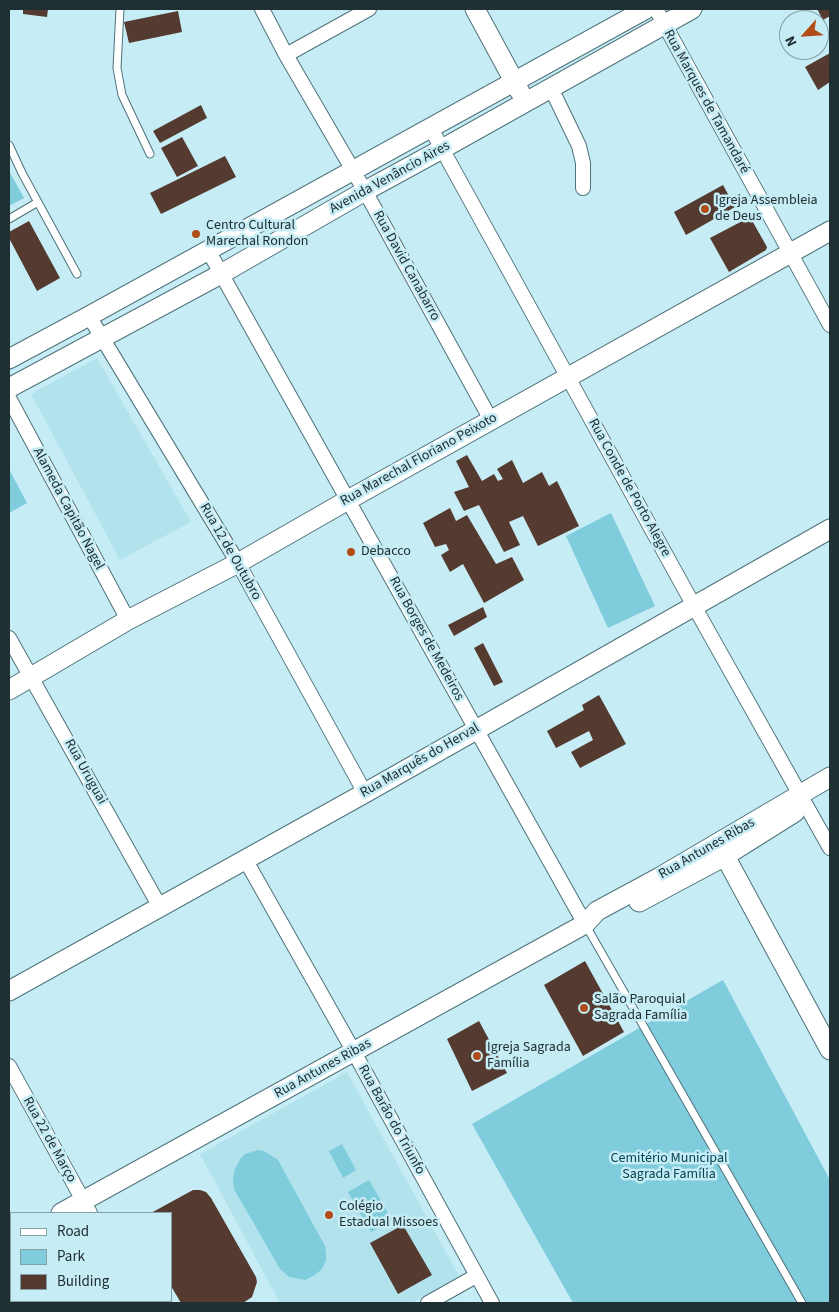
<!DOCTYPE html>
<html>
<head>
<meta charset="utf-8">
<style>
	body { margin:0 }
	#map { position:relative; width:839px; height:1312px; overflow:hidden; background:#c6ecf5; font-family:"Source Sans 3",sans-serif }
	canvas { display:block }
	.frame { position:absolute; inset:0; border:10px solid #202f32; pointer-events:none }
	.legend { position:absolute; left:10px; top:1212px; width:162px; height:90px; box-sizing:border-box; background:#c6ecf5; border:1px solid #84a0a7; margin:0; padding:6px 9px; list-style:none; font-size:15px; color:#202f32 }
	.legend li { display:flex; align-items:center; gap:10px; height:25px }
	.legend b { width:25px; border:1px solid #84a0a7 }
	.north { position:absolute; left:779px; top:10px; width:50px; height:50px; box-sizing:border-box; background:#c6ecf5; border:1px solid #84a0a7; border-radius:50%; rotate:244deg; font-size:14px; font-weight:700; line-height:20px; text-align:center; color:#202f32 }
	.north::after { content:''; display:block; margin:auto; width:18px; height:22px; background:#b04d17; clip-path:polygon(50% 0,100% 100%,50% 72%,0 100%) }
</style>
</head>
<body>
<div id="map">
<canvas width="839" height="1312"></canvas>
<div class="frame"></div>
<ul class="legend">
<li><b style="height:6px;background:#fff"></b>Road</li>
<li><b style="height:14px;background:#7eccdc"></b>Park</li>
<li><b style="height:14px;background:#543a2f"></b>Building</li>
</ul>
<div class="north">N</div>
</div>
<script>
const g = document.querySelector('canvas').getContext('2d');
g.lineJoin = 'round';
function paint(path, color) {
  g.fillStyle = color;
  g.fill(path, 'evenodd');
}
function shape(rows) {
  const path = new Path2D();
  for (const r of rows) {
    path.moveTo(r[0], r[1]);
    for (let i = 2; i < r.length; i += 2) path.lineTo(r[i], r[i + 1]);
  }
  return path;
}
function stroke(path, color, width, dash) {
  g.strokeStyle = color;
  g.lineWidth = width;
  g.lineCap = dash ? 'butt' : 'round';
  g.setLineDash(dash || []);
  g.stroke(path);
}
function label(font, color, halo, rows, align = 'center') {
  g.font = font + ' "Source Sans 3",sans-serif';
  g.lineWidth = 5;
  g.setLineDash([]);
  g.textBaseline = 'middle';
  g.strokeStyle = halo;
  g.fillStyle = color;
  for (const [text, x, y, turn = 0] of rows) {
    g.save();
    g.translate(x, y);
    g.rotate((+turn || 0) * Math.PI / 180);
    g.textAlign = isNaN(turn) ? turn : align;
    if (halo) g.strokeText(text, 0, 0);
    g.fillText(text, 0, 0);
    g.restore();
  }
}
const built = shape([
	[97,358,191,522,120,560,31,394],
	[347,1072,459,1276,412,1303,280,1303,200,1154]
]);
const green = shape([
	[9,171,24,198,9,206],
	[9,469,27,503,9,513],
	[611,513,655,606,608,628,566,536],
	[723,980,830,1180,830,1303,573,1303,472,1124],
	[342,1144,356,1170,343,1178,329,1151],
	[258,1150,264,1151,278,1160,325,1246,326,1253,326,1261,321,1270,313,1276,305,1280,289,1277,280,1269,234,1189,233,1181,234,1171,241,1158,245,1154],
	[369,1180,392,1220,371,1232,348,1192]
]);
const building = shape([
	[23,9,48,9,47,17,23,14],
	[817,9,830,9,830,16,823,20],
	[178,11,182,32,129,43,124,22],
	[830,53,830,82,818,90,805,67],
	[201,105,207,118,160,143,153,131],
	[182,137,198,166,177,177,161,148],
	[225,156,236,177,161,214,150,193],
	[723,185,735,207,686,235,674,212],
	[750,217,767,247,766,250,729,272,710,238],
	[29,221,60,278,37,291,9,238,9,232],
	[467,455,482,481,494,474,498,481,503,479,497,469,512,460,523,483,542,472,549,486,557,481,579,526,538,546,523,516,509,522,520,545,504,552,479,505,464,511,454,492,469,487,456,461],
	[450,508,456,521,467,515,496,564,512,557,524,580,484,603,463,564,450,572,441,555,449,550,446,544,435,547,423,523],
	[483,607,487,617,454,636,448,625],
	[483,643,503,682,494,686,474,648],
	[599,695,626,744,580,768,571,752,593,740,589,731,556,748,547,731,584,710,582,705],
	[585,961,624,1032,583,1056,544,985],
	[479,1021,507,1073,472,1091,447,1039],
	[193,1190,200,1190,206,1192,211,1198,256,1277,257,1282,252,1297,243,1303,181,1303,171,1286,171,1213,151,1213],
	[403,1225,432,1275,398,1294,370,1243]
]);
const lane = shape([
	[120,9,117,68,122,95,150,154],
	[9,145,22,173,77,274],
	[9,219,38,202],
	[585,924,802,1303]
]);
const street = shape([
	[262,9,286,55,365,191,491,420],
	[656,9,830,325],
	[286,55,369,9],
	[551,88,579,146,583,163,583,188],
	[430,127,694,606,830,848],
	[208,250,585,924],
	[89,316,238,563,365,793],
	[9,398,128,620],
	[9,638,160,907],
	[245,859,354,1052,492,1303],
	[9,1066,90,1213],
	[139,1301,141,1303],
	[428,1303,476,1276]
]);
const secondary = shape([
	[475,9,520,92],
	[9,359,89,316,646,9],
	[9,388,221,274,365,191,442,149,692,9],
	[9,690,128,620,238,563,348,500,830,231],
	[719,845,830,1050],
	[639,902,725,856,795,812],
	[9,991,365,793,830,529],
	[61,1213,585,924,597,911,660,877,830,777],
	[9,1242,11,1241]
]);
const markers = [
	[705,209,5,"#b04d17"],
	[196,234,5,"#b04d17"],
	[351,552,5,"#b04d17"],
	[584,1008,5,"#b04d17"],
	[477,1056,5,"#b04d17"],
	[329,1215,5,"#b04d17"]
];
const streetNames = [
	["Rua Marques de Tamandaré",706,102,61],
	["Avenida Venâncio Aires",390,178,-29],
	["Rua David Canabarro",406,266,61],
	["Rua Marechal Floriano Peixoto",419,460,-29],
	["Rua Conde de Porto Alegre",629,488,61],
	["Alameda Capitão Nagel",68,509,62],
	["Rua 12 de Outubro",230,552,60],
	["Rua Borges de Medeiros",426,639,61],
	["Rua Marquês do Herval",420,761,-30],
	["Rua Uruguai",85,772,61],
	["Rua Antunes Ribas",707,849,-30],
	["Rua Antunes Ribas",323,1069,-29],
	["Rua Barão do Triunfo",391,1120,61],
	["Rua 22 de Março",49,1140,61]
];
const poiNames = [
	["Igreja Assembleia",715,201],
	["de Deus",715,217],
	["Centro Cultural",206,226],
	["Marechal Rondon",206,242],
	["Debacco",361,552],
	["Salão Paroquial",594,1000],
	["Sagrada Família",594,1016],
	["Igreja Sagrada",487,1048],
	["Família",487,1064],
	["Colégio",339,1207],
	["Estadual Missoes",339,1223]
];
const parkNames = [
	["Cemitério Municipal",669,1159],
	["Sagrada Família",669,1175]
];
paint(built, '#b2e3ed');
paint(green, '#7eccdc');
paint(building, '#543a2f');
stroke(lane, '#4e7279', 9);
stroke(street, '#4e7279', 16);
stroke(secondary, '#4e7279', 21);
stroke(lane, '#fff', 7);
stroke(street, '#fff', 14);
stroke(secondary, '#fff', 19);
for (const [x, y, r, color] of markers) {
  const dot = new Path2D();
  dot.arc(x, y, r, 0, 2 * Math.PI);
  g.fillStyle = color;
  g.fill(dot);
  stroke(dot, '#c6ecf5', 2);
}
label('14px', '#202f32', '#c6ecf5', streetNames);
label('14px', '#202f32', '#c6ecf5', poiNames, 'left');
label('14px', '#054550', '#c6ecf5', parkNames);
</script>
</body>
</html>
